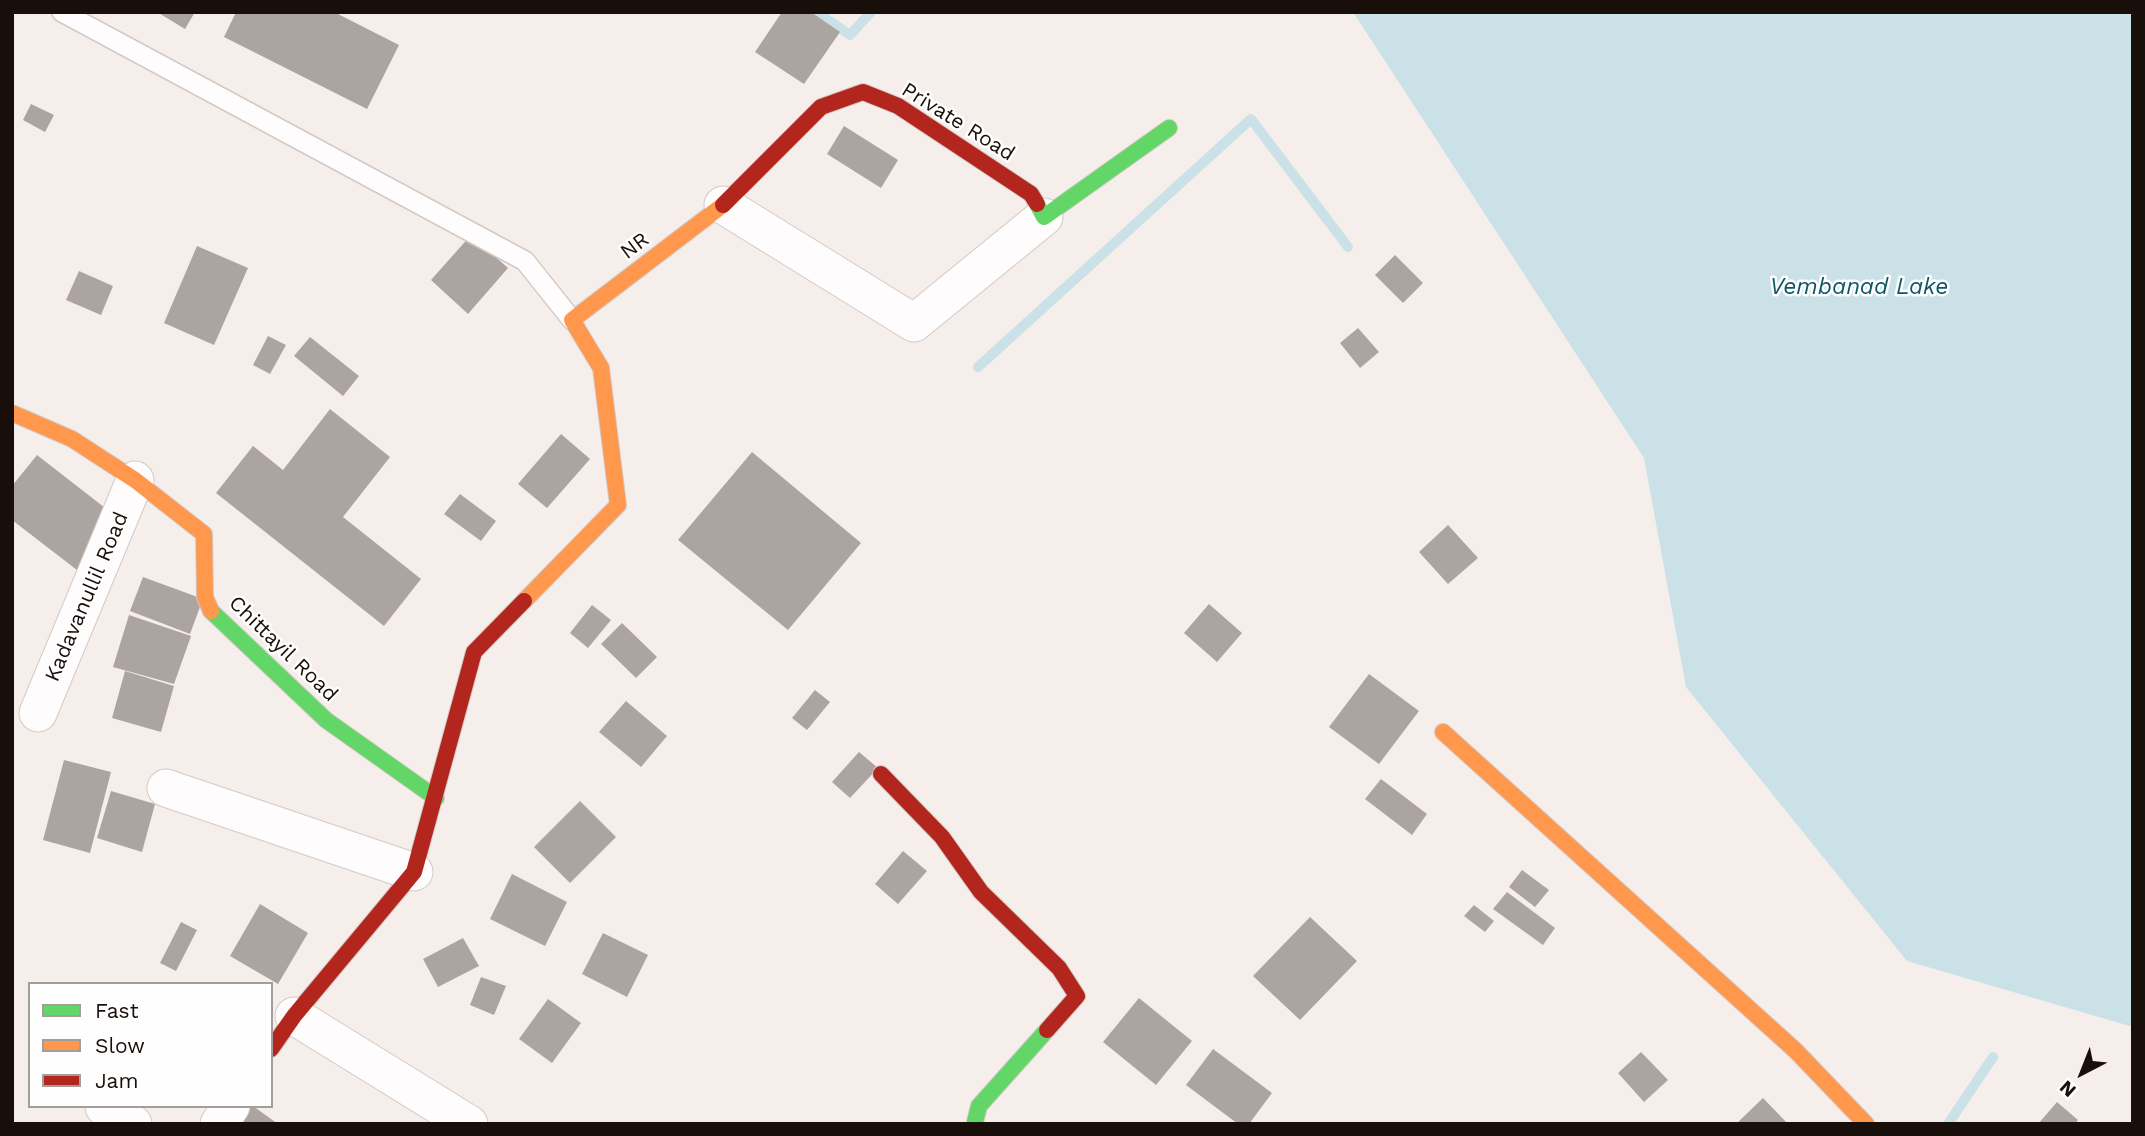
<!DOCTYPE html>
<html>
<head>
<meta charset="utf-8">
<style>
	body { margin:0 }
	#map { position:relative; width:2145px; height:1136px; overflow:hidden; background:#f6eeeb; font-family:"Work Sans",sans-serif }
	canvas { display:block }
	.frame { position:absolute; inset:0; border:14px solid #190f0a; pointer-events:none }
	.legend { position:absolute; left:28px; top:982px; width:245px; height:126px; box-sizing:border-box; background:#fefefe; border:2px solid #a29e9c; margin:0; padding:9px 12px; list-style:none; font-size:21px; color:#190f0a }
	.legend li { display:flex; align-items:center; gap:14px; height:35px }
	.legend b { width:35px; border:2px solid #a29e9c }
	.north { position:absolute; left:2047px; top:1038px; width:70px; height:70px; -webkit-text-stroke:5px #fefefe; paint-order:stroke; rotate:222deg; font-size:19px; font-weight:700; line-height:28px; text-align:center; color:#190f0a }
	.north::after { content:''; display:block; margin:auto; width:24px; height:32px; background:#190f0a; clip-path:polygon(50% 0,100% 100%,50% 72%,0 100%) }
</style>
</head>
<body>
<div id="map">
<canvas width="2145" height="1136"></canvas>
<div class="frame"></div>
<ul class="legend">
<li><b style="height:9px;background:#63d668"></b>Fast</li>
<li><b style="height:9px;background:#ff974d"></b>Slow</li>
<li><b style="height:9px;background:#b3261e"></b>Jam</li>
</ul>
<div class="north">N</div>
</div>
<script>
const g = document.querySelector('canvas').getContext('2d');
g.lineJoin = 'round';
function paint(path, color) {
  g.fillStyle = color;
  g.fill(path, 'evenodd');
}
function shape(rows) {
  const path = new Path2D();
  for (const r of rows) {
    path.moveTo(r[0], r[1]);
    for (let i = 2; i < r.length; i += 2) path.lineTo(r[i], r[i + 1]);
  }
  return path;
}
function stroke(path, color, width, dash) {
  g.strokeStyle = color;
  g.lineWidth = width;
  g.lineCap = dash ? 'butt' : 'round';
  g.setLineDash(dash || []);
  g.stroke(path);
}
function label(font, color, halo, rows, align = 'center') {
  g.font = font + ' "Work Sans",sans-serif';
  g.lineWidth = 5;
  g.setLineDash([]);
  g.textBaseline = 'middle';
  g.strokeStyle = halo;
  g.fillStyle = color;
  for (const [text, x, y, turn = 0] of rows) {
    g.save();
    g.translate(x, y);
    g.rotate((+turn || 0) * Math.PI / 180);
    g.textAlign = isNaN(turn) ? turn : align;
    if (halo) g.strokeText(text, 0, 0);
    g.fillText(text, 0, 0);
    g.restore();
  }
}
const water = shape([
	[1353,12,2133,12,2133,1027,1907,961,1686,687,1644,458]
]);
const stream = shape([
	[817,12,850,35,871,12],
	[978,367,1251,119,1348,247],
	[1948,1124,1993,1057]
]);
const building = shape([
	[157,12,195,12,185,29],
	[236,12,334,12,399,45,367,109,224,37],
	[782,12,811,12,840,32,804,84,755,52],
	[31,104,54,115,45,132,23,120],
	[844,126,898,160,881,188,827,154],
	[471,235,508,268,468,314,431,280],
	[197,246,248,268,214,345,164,323],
	[1395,255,1423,283,1403,303,1375,275],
	[79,271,113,286,101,315,66,300],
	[1358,328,1379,352,1360,368,1340,343],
	[268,336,286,345,270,374,253,365],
	[310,337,359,376,343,396,294,356],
	[330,409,390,457,343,517,421,579,384,626,216,493,253,446,283,470],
	[561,434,590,459,547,508,518,484],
	[752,452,861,543,788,630,678,540],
	[37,455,118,518,77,570,12,520,12,486],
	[460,494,496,521,481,541,444,514],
	[1448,525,1478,558,1448,584,1419,552],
	[143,577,203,599,190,634,130,611],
	[1209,604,1242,633,1217,662,1184,633],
	[592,605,611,620,588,648,570,633],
	[129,615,191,636,174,684,113,667],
	[622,623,657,657,636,678,601,644],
	[125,671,174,686,161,732,112,718],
	[1369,674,1419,711,1379,764,1329,727],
	[815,690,830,702,807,730,792,718],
	[626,701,667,736,641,767,599,732],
	[859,752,878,768,850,798,832,782],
	[64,760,111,772,90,853,43,840],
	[1381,779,1427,814,1412,835,1365,799],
	[111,791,155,804,142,852,97,838],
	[580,801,616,837,570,883,534,847],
	[903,851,927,871,898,904,875,884],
	[1522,870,1549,890,1535,907,1509,887],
	[512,874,567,902,545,946,490,919],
	[1507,892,1555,928,1543,945,1493,909],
	[260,904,308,933,278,984,230,956],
	[1474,905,1494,921,1485,932,1464,916],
	[1310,917,1357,961,1300,1020,1253,976],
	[181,922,197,930,176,971,160,963],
	[603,933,648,955,627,997,582,974],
	[463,938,479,966,438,987,423,959],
	[481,977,506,986,494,1015,470,1005],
	[1139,998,1192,1041,1156,1085,1103,1042],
	[548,999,581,1023,552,1063,519,1039],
	[1213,1049,1272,1093,1249,1124,1238,1124,1186,1085],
	[1641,1052,1668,1080,1644,1102,1618,1073],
	[1763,1098,1788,1124,1736,1124],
	[2057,1102,2078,1120,2075,1124,2038,1124],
	[250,1106,253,1106,278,1124,238,1124]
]);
const lane = shape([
	[62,12,525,261,572,320]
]);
const street = shape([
	[723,205,914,323,1044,217],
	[38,713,135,480],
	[166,788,414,872],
	[294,1016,469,1124],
	[104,1107,133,1124],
	[219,1124,231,1106]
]);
const fast = shape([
	[1037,204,1044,217,1169,128],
	[211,611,326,720,436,798],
	[975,1122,979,1106,1047,1030]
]);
const slow = shape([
	[12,413,72,439,135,480,204,534,205,597,211,611],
	[524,601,618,505,601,368,572,320,723,205],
	[1443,732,1796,1051,1866,1124]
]);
const jam = shape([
	[723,205,821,107,863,92,898,106,1031,194,1037,204],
	[881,774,942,837,981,892,1059,968,1077,996,1047,1030],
	[271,1049,294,1016,414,872,474,652,524,601]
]);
const streetNames = [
	["Private Road",958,122,32],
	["NR",635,246,-37],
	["Kadavanullil Road",87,597,-67],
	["Chittayil Road",283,649,44]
];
const waterNames = [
	["Vembanad Lake",1859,287]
];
paint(water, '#cae1e8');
stroke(stream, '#cae1e8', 10);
paint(building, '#aca4a0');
stroke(lane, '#d3cac5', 22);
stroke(street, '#d3cac5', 39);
stroke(fast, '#d3cac5', 18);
stroke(slow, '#d3cac5', 18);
stroke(jam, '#d3cac5', 18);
stroke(lane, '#fefcfc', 19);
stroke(street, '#fefcfc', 37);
stroke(fast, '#63d668', 16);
stroke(slow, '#ff974d', 16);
stroke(jam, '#b3261e', 16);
label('21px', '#190f0a', '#fefefe', streetNames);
label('italic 23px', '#0e5666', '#fefefe', waterNames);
</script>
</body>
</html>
